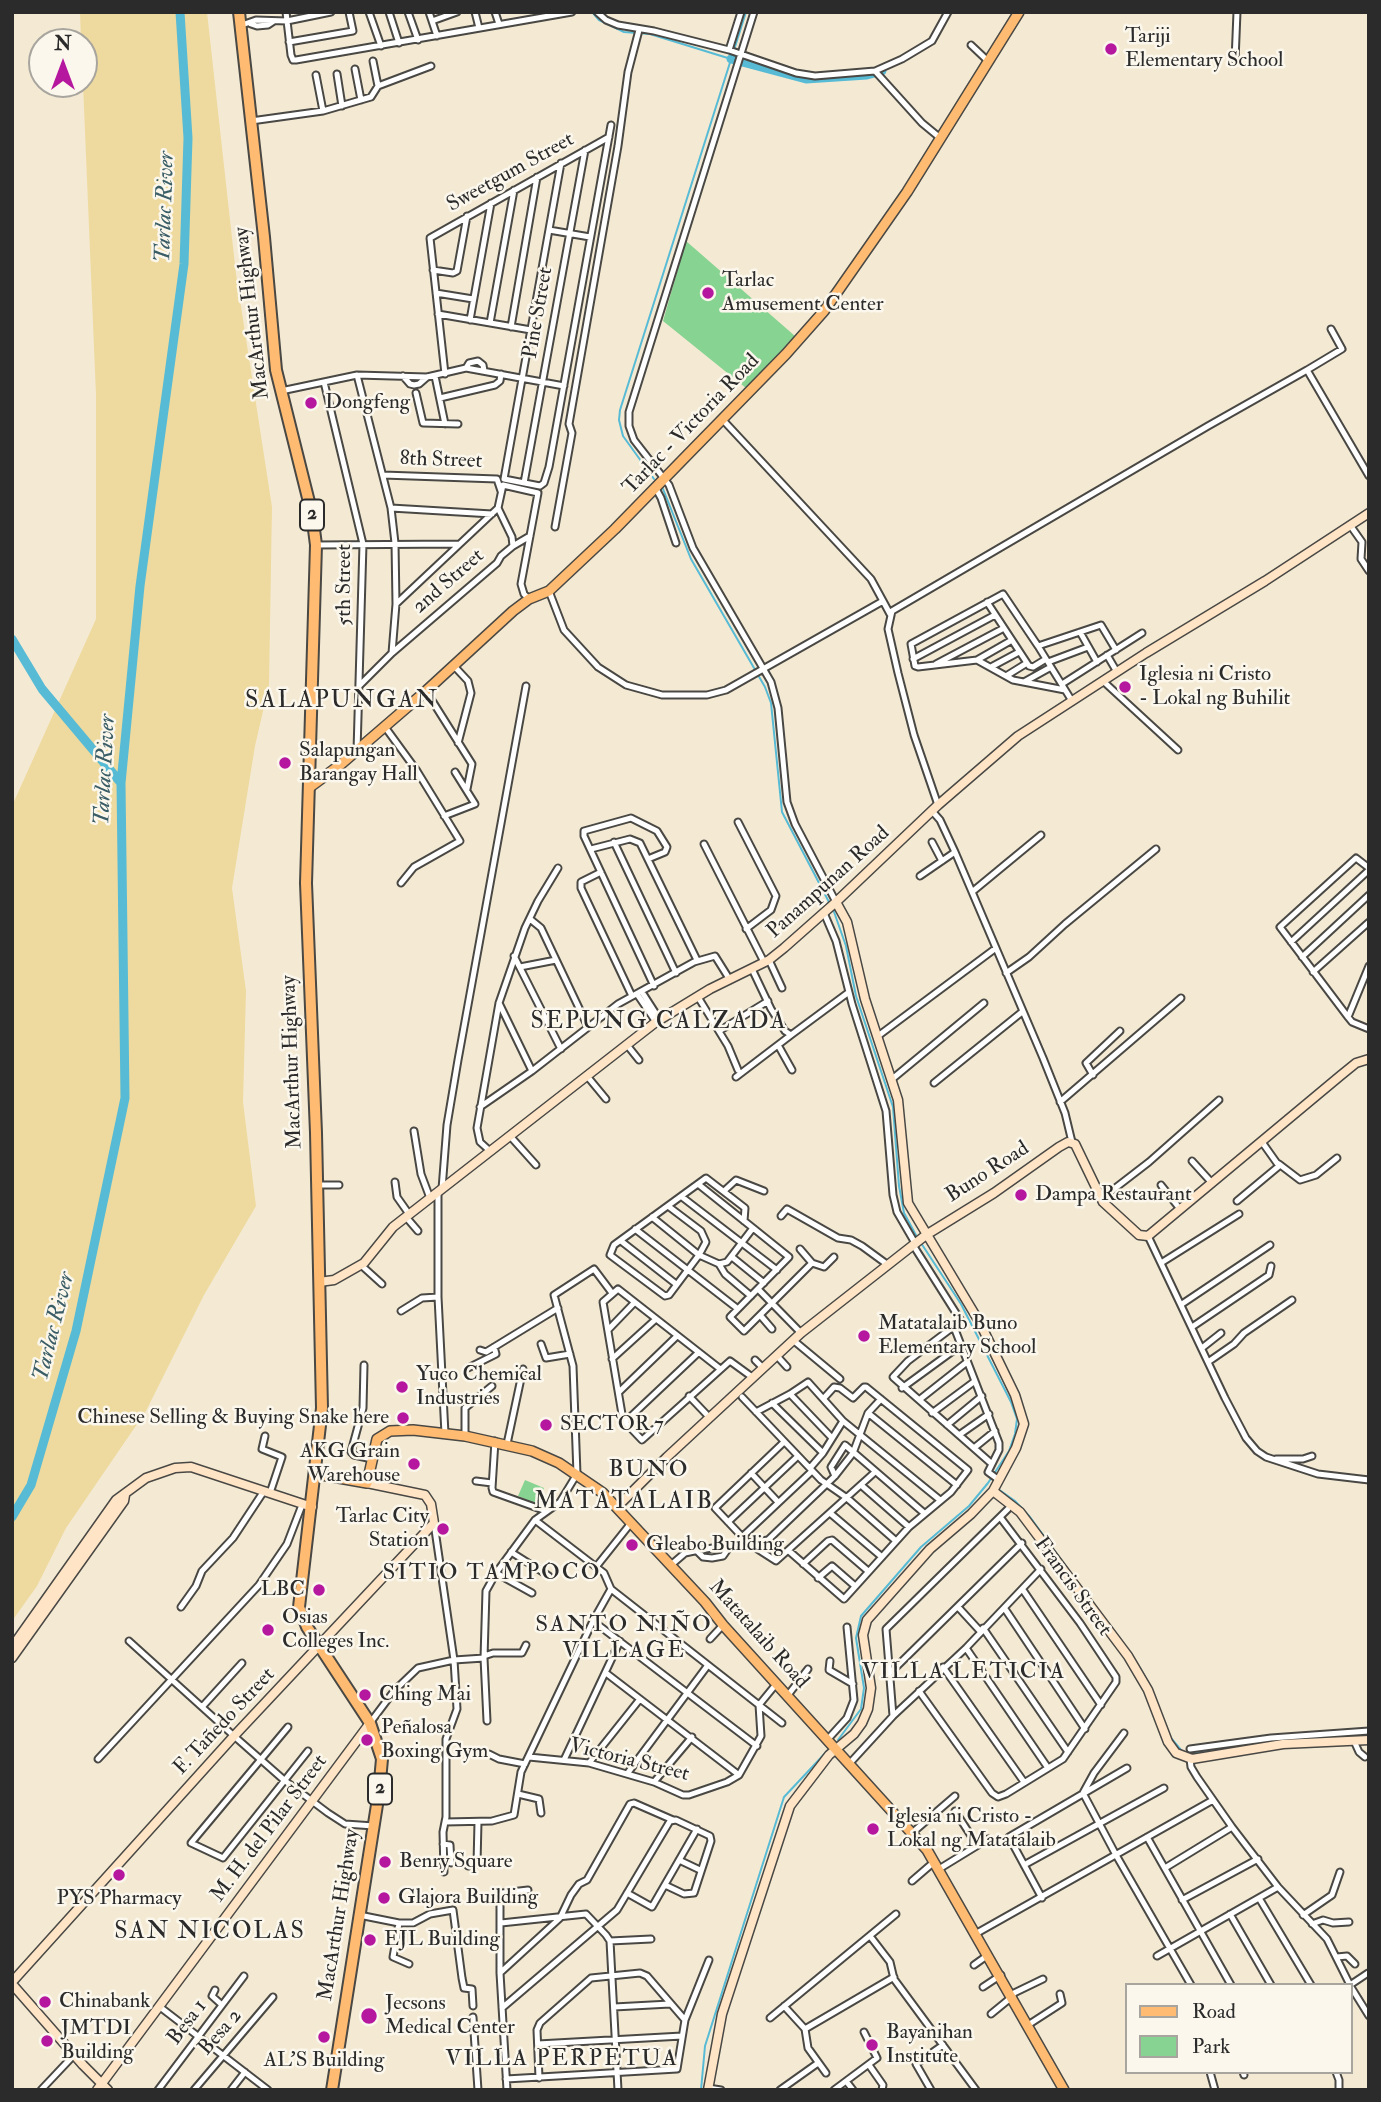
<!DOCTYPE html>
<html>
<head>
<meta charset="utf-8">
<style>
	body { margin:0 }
	#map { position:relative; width:1381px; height:2102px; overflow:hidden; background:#f4ead4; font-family:"IM FELL Double Pica",serif }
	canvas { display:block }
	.frame { position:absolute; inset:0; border:14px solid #2b2b2b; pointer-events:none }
	.legend { position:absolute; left:1125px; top:1983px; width:228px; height:91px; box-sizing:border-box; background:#fbf7ec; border:2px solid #a8a59f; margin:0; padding:9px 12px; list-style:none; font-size:21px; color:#2b2b2b }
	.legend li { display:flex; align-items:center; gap:14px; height:35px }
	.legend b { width:35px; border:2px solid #a8a59f }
	.north { position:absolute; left:28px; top:28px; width:70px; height:70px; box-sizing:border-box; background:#fbf7ec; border:2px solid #a8a59f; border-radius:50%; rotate:0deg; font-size:19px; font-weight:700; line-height:28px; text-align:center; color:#2b2b2b }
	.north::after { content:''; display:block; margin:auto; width:24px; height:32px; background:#b5179e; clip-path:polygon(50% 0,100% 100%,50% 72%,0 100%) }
</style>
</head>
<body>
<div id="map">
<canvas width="1381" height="2102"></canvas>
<div class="frame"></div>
<ul class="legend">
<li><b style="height:9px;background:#ffbb71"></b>Road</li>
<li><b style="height:19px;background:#87d391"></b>Park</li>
</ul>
<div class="north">N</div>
</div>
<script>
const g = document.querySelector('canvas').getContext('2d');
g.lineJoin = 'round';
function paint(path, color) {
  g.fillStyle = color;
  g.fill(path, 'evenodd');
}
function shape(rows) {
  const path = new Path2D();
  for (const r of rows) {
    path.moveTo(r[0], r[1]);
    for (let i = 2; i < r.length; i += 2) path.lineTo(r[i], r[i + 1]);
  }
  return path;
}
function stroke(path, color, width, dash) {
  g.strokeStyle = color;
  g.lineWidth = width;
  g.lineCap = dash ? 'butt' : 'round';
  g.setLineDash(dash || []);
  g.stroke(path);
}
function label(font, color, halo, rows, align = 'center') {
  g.font = font + ' "IM FELL Double Pica",serif';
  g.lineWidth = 5;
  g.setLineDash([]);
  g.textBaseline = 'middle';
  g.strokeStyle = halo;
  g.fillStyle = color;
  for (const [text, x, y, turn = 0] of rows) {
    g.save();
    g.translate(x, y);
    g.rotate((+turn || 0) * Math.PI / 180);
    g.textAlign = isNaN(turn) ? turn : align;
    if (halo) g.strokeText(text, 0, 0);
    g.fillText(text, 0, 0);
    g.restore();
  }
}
const green = shape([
	[686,241,795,336,746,388,663,321],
	[525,1480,544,1488,537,1504,518,1496]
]);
const sand = shape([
	[80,12,207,12,236,274,272,507,269,685,255,746,232,888,246,991,243,1102,256,1206,204,1295,146,1411,66,1528,37,1586,12,1621,12,806,96,619,96,395,83,84,84,42,81,42]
]);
const stream = shape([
	[592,12,599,20,624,32,650,34,731,59],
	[654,479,623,436,619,420,620,410,746,12],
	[663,489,691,559,765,687,771,703,782,812,830,904],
	[833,909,846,946,856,996,893,1107,899,1186,904,1213,917,1237],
	[998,1489,1015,1501,1030,1517,1081,1587],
	[1140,1668,1151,1688],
	[1171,1738,1181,1750],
	[838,1740,861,1709,864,1688,856,1638,861,1616,921,1547,969,1506,988,1483,1009,1451,1015,1434,1017,1419,1011,1402,961,1304,921,1243],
	[1185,1752,1196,1753,1270,1741,1369,1735],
	[701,2090,705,2046,784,1797,830,1748]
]);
const river = shape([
	[731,59,806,79,867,75,882,71],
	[12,639,42,689,121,783],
	[12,1517,31,1485,76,1331,125,1098,121,783,140,586,184,264,188,138,180,12]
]);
const street = shape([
	[286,12,291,55,293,60,296,60,572,12],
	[369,12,381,46],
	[389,12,399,43],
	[408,12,418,40],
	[429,12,437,36],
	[475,12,479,28],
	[495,12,499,24],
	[597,12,606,20,618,25,654,31,729,50,796,73,815,76,875,71,922,123,939,137],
	[754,12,629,412,629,426,634,440,669,485,693,548,771,682,778,708,787,802,795,824,836,902],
	[432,21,457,12],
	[251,24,257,26,268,25,274,21],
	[239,26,256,20,287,21,331,12],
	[289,42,353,31,349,12],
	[971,45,989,62],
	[729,50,741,12],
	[1235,61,1237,12],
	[355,69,361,100],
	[875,71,902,59,932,41,948,12],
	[337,74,342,106],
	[316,75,323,111],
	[378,86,431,66],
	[251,121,323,111,371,97,378,86,373,61],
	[561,163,504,479,540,486,544,483,549,467,611,125],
	[549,230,590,237],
	[433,270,453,273,457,271,467,216],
	[436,293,473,299],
	[438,314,531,330],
	[470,320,491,203],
	[490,323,514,190],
	[511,327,537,177],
	[1331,329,1342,349,1307,370,1369,476],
	[466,368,469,363,478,361,483,365,484,371],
	[445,374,430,238,609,137],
	[357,375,391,508,395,543,396,604,392,653],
	[403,376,410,384,414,385,419,384,427,377],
	[435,376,445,424],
	[324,382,363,544,357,751],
	[281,391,357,375,427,377,466,368,564,386],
	[416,393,423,423,458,424],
	[440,398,495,385,500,381,501,374],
	[722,419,871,579,883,601],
	[383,475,497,479,501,491],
	[524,483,585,150],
	[655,487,661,498,676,543],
	[391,508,492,514],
	[1350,525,1362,542,1361,559,1369,571],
	[555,527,572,433,569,424,618,146,628,72,639,30],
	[316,545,459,544],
	[513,546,530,536],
	[549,591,564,630,598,667,626,685,662,695,707,695,726,690,883,601,890,614],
	[987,602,1029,666,1033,667,1046,659],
	[396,604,498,508],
	[1080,632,1097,662],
	[1038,646,1101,625,1116,650],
	[1107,655,1117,672],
	[913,659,995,615],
	[977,660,1012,640],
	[1048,662,1088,647],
	[936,664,1004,628],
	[454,666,468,681,471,693,458,743],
	[991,667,1019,652],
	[1006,676,1027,663],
	[1103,681,1178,750],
	[1024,682,1051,667],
	[1062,684,1142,633],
	[359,686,392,653,497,563,501,556,513,546,512,537,498,508,503,485,538,493,521,584,524,594,529,599],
	[1065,690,1013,680,977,660,918,667,915,666,911,644,1003,594,1038,646,1072,701],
	[426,691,472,764,467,789],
	[385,727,417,771,460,841,414,867,401,883],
	[938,805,914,735,898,673,888,629,892,611,1208,426,1307,370],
	[932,811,940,820,955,852,1043,1058,1065,1113,1072,1142],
	[444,816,475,804,455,772],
	[738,822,776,896,771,910,746,929],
	[614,842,676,973],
	[932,842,942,861],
	[704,844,764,962],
	[591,849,630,839,640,843,697,960],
	[648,859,665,852,667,847,657,831,631,818,584,831,584,836,654,986],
	[1369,868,1356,858,1280,927,1348,1017,1352,1022,1369,1029],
	[601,872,581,882,581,888,632,996],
	[920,876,955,852],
	[972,892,1041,835],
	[824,913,836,941,852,1004,886,1111,893,1195,897,1212,915,1243],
	[530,919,541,928,588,1027],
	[1291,942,1369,870],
	[514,956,561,1049],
	[1302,957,1369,895],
	[769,960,782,988],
	[520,967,556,960],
	[752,969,771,1009,785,1031,791,1035,849,992],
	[1313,972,1369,922],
	[1006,973,1029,957,1065,924,1156,849],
	[642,992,660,1020],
	[637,994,656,1022],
	[698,997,728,1046,738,1070],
	[499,1003,532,1071],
	[1348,1017,1369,966],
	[719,1031,768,1001],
	[878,1036,996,948],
	[627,1045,639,1060],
	[778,1045,792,1070],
	[1093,1075,1086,1063,1120,1031],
	[587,1076,606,1099],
	[736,1077,791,1035],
	[891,1080,984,1003],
	[934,1083,1022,1012],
	[1060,1102,1181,998],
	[480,1107,532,1071,618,1004,694,962,715,956,730,980],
	[414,1131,421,1174,430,1198],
	[510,1136,536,1165],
	[490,1151,480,1142,477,1128,499,1003,525,928,538,901,558,868],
	[1192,1161,1212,1183],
	[1279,1164,1300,1180,1316,1175,1337,1158],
	[395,1182,397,1197,409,1214],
	[317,1185,339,1185],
	[1161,1185,1180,1209],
	[442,1189,447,1125,458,1060,526,686],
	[724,1191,736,1180,764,1191],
	[438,1192,438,1297,445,1434],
	[682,1197,777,1270],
	[1101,1199,1149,1162,1219,1100],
	[1237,1201,1279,1166,1262,1142],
	[668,1206,701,1231,706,1242,699,1255,669,1295,665,1296,610,1255,614,1245,706,1178,745,1208,744,1221],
	[781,1216,787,1209,838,1238,851,1240,862,1246,888,1265],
	[406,1217,418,1231],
	[652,1217,699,1255,719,1264,727,1262,753,1228,698,1184],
	[753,1228,789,1257,730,1317,744,1331,812,1263,824,1267,834,1257],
	[635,1229,738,1309],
	[1148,1236,1225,1398,1246,1438,1257,1451,1266,1457,1318,1474,1369,1480],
	[621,1241,676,1284],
	[913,1245,961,1321,908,1361,893,1377,992,1464],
	[800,1249,812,1263],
	[732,1257,764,1283],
	[1161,1263,1239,1214],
	[719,1264,725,1274,751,1296],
	[361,1265,382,1284],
	[758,1289,801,1333],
	[1182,1304,1270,1245],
	[401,1311,422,1298,438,1297],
	[760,1315,772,1329],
	[954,1327,999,1443,999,1450,988,1472,999,1480],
	[1192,1327,1269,1275,1271,1266],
	[608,1330,634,1303],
	[793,1340,840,1379],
	[541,1344,546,1358,570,1354],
	[1202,1348,1221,1333],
	[480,1350,486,1352,558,1308],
	[777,1356,787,1367],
	[612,1359,656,1319],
	[755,1360,763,1368],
	[1208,1362,1234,1344,1244,1333,1292,1300],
	[364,1365,363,1408,351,1452,354,1455,372,1459],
	[468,1368,496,1354,494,1347],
	[719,1368,618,1289,603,1302,623,1420,642,1440,730,1361,752,1377],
	[902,1388,961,1345],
	[619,1392,677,1336],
	[790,1394,832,1438],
	[689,1396,709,1417],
	[742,1397,821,1480,847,1498,896,1541],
	[919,1400,967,1362],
	[772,1403,823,1453],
	[756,1412,790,1394,808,1382,843,1421,940,1500],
	[868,1413,957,1485],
	[932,1413,975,1381],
	[625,1422,698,1353],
	[947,1425,982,1396],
	[959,1435,989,1414],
	[265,1436,262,1449,282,1457,270,1493],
	[465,1436,465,1408,492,1386],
	[495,1441,492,1488,493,1492,546,1511],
	[784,1442,715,1508,748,1543,776,1561,875,1472],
	[507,1444,523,1369],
	[974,1448,995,1431],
	[1276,1459,1303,1459,1312,1456],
	[810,1468,823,1453,843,1421],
	[751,1473,778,1502],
	[835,1476,831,1467,845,1445,924,1513],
	[476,1481,492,1483],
	[861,1485,909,1527],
	[830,1513,882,1557],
	[535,1520,604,1573,611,1589],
	[728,1522,798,1456],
	[434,1523,454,1660,457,1709,446,1739,446,1817,443,1832,444,1872],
	[742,1537,812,1471],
	[696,1550,703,1557,712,1558,723,1556,730,1546],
	[789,1551,844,1599,909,1527,951,1492,968,1470,866,1387,864,1387,853,1398,840,1388,834,1387,824,1398],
	[511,1552,549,1576],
	[803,1564,828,1541,832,1540,868,1571],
	[671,1565,685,1553,699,1550,768,1540,835,1476,853,1453,868,1413,881,1399],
	[596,1567,631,1523],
	[496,1573,532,1593],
	[818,1578,832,1566,855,1586],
	[611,1589,782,1723],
	[1023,1590,1101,1705],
	[181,1607,196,1586,202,1571,233,1538,264,1491],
	[958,1607,980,1631],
	[1005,1609,1085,1729],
	[593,1621,757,1746],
	[983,1628,1068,1752],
	[710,1639,723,1625],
	[129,1641,234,1736,284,1780,328,1813,345,1824,374,1826],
	[966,1648,1048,1768],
	[484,1656,493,1653,522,1653,526,1645],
	[830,1661,829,1670,853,1684],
	[943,1667,1024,1782],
	[606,1673,739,1775],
	[889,1674,1022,1543],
	[919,1691,992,1793,998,1797,1006,1794,1063,1759,1116,1682,1116,1677,1080,1623,1000,1517],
	[788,1695,808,1669],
	[202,1707,242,1663],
	[893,1716,886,1629,1008,1509],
	[487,1721,484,1658,486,1591,496,1573,535,1520,560,1502,577,1474,573,1366,554,1295,594,1269,612,1293],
	[370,1723,394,1691,418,1668,454,1660,484,1658],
	[288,1727,191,1843,223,1858,308,1751],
	[1124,1733,1094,1773,1083,1793,1116,1855,1191,1985],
	[828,1739,847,1718,854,1700,847,1627],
	[1354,1741,1359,1752,1365,1757],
	[1190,1749,1271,1738,1369,1731],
	[473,1753,489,1754,499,1759,525,1764],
	[529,1757,589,1763,654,1782,683,1795,689,1795,727,1782,739,1775,761,1736,759,1705,777,1683],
	[98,1759,259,1585,287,1544,302,1505],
	[1190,1759,1191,1767,1197,1777,1232,1827,1278,1887,1327,1939,1350,1985],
	[564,1760,620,1641],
	[589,1763,640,1699],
	[850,1763,893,1716,966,1648,1041,1569],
	[627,1774,708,1665],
	[654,1782,692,1737],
	[518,1794,539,1799,541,1813],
	[955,1811,977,1845],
	[445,1822,492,1821,514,1815,521,1772,593,1621,611,1589],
	[912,1833,955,1796],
	[1147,1837,1231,1985],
	[443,1844,450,1845,451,1863],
	[679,1860,700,1870],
	[1024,1865,1164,1788],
	[468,1866,477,1864,478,1822],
	[1165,1868,1232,1827],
	[939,1869,988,1839],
	[912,1881,934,1862],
	[627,1893,652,1907,697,1829],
	[1042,1898,1009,1837,1127,1768],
	[1259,1898,1311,1985],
	[1182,1900,1258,1859],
	[1230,1914,1271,1985],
	[359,1915,399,1923,413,1923,430,1914,453,1910,462,1978,464,1988,472,1989,473,2006],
	[1303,1915,1332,1895,1340,1872],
	[399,1923,393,1957,409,1964],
	[501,1923,586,1914,606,1935,610,1941,618,2090],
	[1312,1924,1323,1920,1333,1923,1349,1922],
	[977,1933,1213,1800],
	[870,1936,890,1962,894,1979,976,2090],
	[610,1941,651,1939],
	[1157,1956,1278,1887],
	[1337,1957,1347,1956,1355,1964],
	[974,1965,988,1955],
	[500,1973,560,1918,571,1895,579,1884,587,1880,630,1804,634,1803,673,1820],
	[1350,1985,1368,1973],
	[983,1987,1001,1975],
	[1351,1987,1369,2016],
	[215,1990,212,1996,222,2005],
	[1012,1994,1043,1979],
	[784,2006,805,2029,808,2048,826,2073],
	[160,2007,268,2090],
	[614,2007,670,2004],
	[502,2008,617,1910,670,1821,676,1820,710,1836,711,1841,694,1893,684,1894,665,1885],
	[991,2014,1013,1996],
	[473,2017,478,2090],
	[770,2018,896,1914],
	[1028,2025,1062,2003,1060,1994],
	[805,2029,894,1977],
	[538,2044,682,2036],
	[869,2065,883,2085,882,2090],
	[1210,2072,1215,2090],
	[1243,2072,1244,2075],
	[1336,2072,1339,2080,1339,2090],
	[539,2078,537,2030,540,2023,591,1978,640,1973,647,1976,685,2020],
	[506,2079,677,2069,685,2020,709,1960],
	[846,2081,853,2090],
	[708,2088,721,2090],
	[41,2090,74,2055],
	[158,2090,244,1976],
	[194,2090,273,1997],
	[231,2090,245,2072],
	[507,2090,500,1973,500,1895,502,1893,528,1890],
	[780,2090,818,2063],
	[834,2090,877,2058,864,2032],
	[931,2090,916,2064,943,2045]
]);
const secondary = shape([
	[319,1282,334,1280,364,1263,393,1227,656,1022,710,989,769,960,784,948,836,902,938,805,1018,736,1146,653,1265,581,1369,513],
	[993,1491,1020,1512,1128,1656,1148,1690,1168,1742,1176,1753,1192,1759,1283,1744,1369,1740],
	[617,1507,667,1457,801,1333,926,1235,994,1193,1059,1147,1068,1142,1075,1144,1103,1202,1139,1235,1148,1236,1340,1076,1356,1063,1369,1059],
	[12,1647,116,1500,146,1478,175,1468,191,1467,312,1507],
	[12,1658,124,1501,125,1495],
	[12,1982,234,1736,434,1523,431,1504,425,1495,367,1483],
	[12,1984,83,2065,108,2090],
	[97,2090,370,1723],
	[708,2090,722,2014,790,1806,829,1755,854,1734,862,1723,868,1709,871,1688,863,1635,867,1620,930,1549,971,1514,993,1491,1016,1448,1024,1424,1015,1395,980,1323,908,1203,898,1100,865,999,847,922,836,902]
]);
const primary = shape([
	[310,787,340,765,426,691,513,611,529,599,549,591,615,529,786,354,824,311,907,192,1019,12],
	[316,1474,367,1483,377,1439,390,1431,413,1430,465,1436,532,1451,559,1463,603,1493,705,1602,723,1625,927,1850,1064,2090]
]);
const highway = shape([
	[239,12,264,237,276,370,312,514,316,545,306,883,316,1133,322,1408,299,1607,307,1627,370,1723,382,1759,379,1792,332,2090]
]);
const markers = [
	[1111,49,7,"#b5179e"],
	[708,293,7,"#b5179e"],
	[311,403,7,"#b5179e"],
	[1125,687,7,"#b5179e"],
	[285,763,7,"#b5179e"],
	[1021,1195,7,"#b5179e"],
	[864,1336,7,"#b5179e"],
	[402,1387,7,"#b5179e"],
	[403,1418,7,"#b5179e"],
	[546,1425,7,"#b5179e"],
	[414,1464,7,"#b5179e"],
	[443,1529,7,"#b5179e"],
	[632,1545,7,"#b5179e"],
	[319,1590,7,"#b5179e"],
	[268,1630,7,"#b5179e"],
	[365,1695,7,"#b5179e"],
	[367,1740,7,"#b5179e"],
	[873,1829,7,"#b5179e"],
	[385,1862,7,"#b5179e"],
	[119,1875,7,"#b5179e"],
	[384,1898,7,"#b5179e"],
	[370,1940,7,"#b5179e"],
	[45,2002,7,"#b5179e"],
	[369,2016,9,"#b5179e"],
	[324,2037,7,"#b5179e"],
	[47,2041,7,"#b5179e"],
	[872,2045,7,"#b5179e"]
];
const shields = [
	[312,515,24],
	[380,1789,24]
];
const shieldNames = [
	["2",312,515],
	["2",380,1789]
];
const poiNames = [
	["Tariji",1125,37],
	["Elementary School",1125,61],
	["Tarlac",722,281],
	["Amusement Center",722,305],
	["Dongfeng",325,403],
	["Iglesia ni Cristo",1139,675],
	["- Lokal ng Buhilit",1139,699],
	["Salapungan",299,751],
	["Barangay Hall",299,775],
	["Dampa Restaurant",1035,1195],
	["Matatalaib Buno",878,1324],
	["Elementary School",878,1348],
	["Yuco Chemical",416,1375],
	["Industries",416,1399],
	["Chinese Selling & Buying Snake here",389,1418,"right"],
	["SECTOR 7",560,1425],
	["AKG Grain",400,1452,"right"],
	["Warehouse",400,1476,"right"],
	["Tarlac City",429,1517,"right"],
	["Station",429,1541,"right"],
	["Gleabo Building",646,1545],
	["LBC",305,1590,"right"],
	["Osias",282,1618],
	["Colleges Inc.",282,1642],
	["Ching Mai",379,1695],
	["Peñalosa",381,1728],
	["Boxing Gym",381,1752],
	["Iglesia ni Cristo -",887,1817],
	["Lokal ng Matatalaib",887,1841],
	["Benry Square",399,1862],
	["Glajora Building",398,1898],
	["PYS Pharmacy",119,1899,"center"],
	["EJL Building",384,1940],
	["Chinabank",59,2002],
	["Jecsons",385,2004],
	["Medical Center",385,2028],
	["JMTDI",61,2029],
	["Building",61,2053],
	["Bayanihan",886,2033],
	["Institute",886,2057],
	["AL'S Building",324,2061,"center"]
];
const streetNames = [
	["Sweetgum Street",511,173,-29],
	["MacArthur Highway",253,313,-97],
	["Pine Street",539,313,-80],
	["Tarlac - Victoria Road",692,425,-46],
	["8th Street",441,461,2],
	["2nd Street",449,582,-41],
	["5th Street",345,585,-90],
	["Panampunan Road",829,883,-42],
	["MacArthur Highway",293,1062,-92],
	["Buno Road",988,1173,-33],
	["Francis Street",1072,1587,54],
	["Matatalaib Road",758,1635,48],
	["F. Tañedo Street",225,1722,-47],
	["Victoria Street",629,1761,14],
	["M. H. del Pilar Street",270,1829,-53],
	["MacArthur Highway",340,1915,-81],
	["Besa 1",188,2023,-53],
	["Besa 2",221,2033,-49]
];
const waterNames = [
	["Tarlac River",166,207,-88],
	["Tarlac River",106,770,-87],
	["Tarlac River",55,1327,-76]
];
const neighbourhoodNames = [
	["BUNO",649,1471],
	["SITIO TAMPOCO",492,1574],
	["SANTO NIÑO",624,1626],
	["VILLAGE",624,1652],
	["VILLA LETICIA",964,1673],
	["VILLA PERPETUA",562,2060]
];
const quarterNames = [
	["SALAPUNGAN",342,702],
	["SEPUNG CALZADA",659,1023],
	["MATATALAIB",624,1503],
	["SAN NICOLAS",210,1933]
];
paint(green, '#87d391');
paint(sand, '#eeda9e');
stroke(stream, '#57bbd5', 2);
stroke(river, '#57bbd5', 9);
stroke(street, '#494844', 9);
stroke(secondary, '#494844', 11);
stroke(primary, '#494844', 12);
stroke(highway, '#494844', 14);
stroke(street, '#fff', 5);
stroke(secondary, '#ffe4c6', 8);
stroke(primary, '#ffbb71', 9);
stroke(highway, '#ffbb71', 10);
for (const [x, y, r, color] of markers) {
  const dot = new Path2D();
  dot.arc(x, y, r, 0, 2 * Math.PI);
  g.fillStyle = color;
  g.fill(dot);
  stroke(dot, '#fbf7ec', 2.5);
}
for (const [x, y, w] of shields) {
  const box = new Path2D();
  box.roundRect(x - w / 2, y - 15.5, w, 31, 5);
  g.fillStyle = '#fbf7ec';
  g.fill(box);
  stroke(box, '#2b2b2b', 2);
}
label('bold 19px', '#2b2b2b', null, shieldNames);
label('21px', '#2b2b2b', '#fbf7ec', poiNames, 'left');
label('21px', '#2b2b2b', '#fbf7ec', streetNames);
label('italic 23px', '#3a5d66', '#fbf7ec', waterNames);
g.letterSpacing = '2px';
label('23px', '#2b2b2b', '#fbf7ec', neighbourhoodNames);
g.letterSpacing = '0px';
g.letterSpacing = '2px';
label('24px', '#2b2b2b', '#fbf7ec', quarterNames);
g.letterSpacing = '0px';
</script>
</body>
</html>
